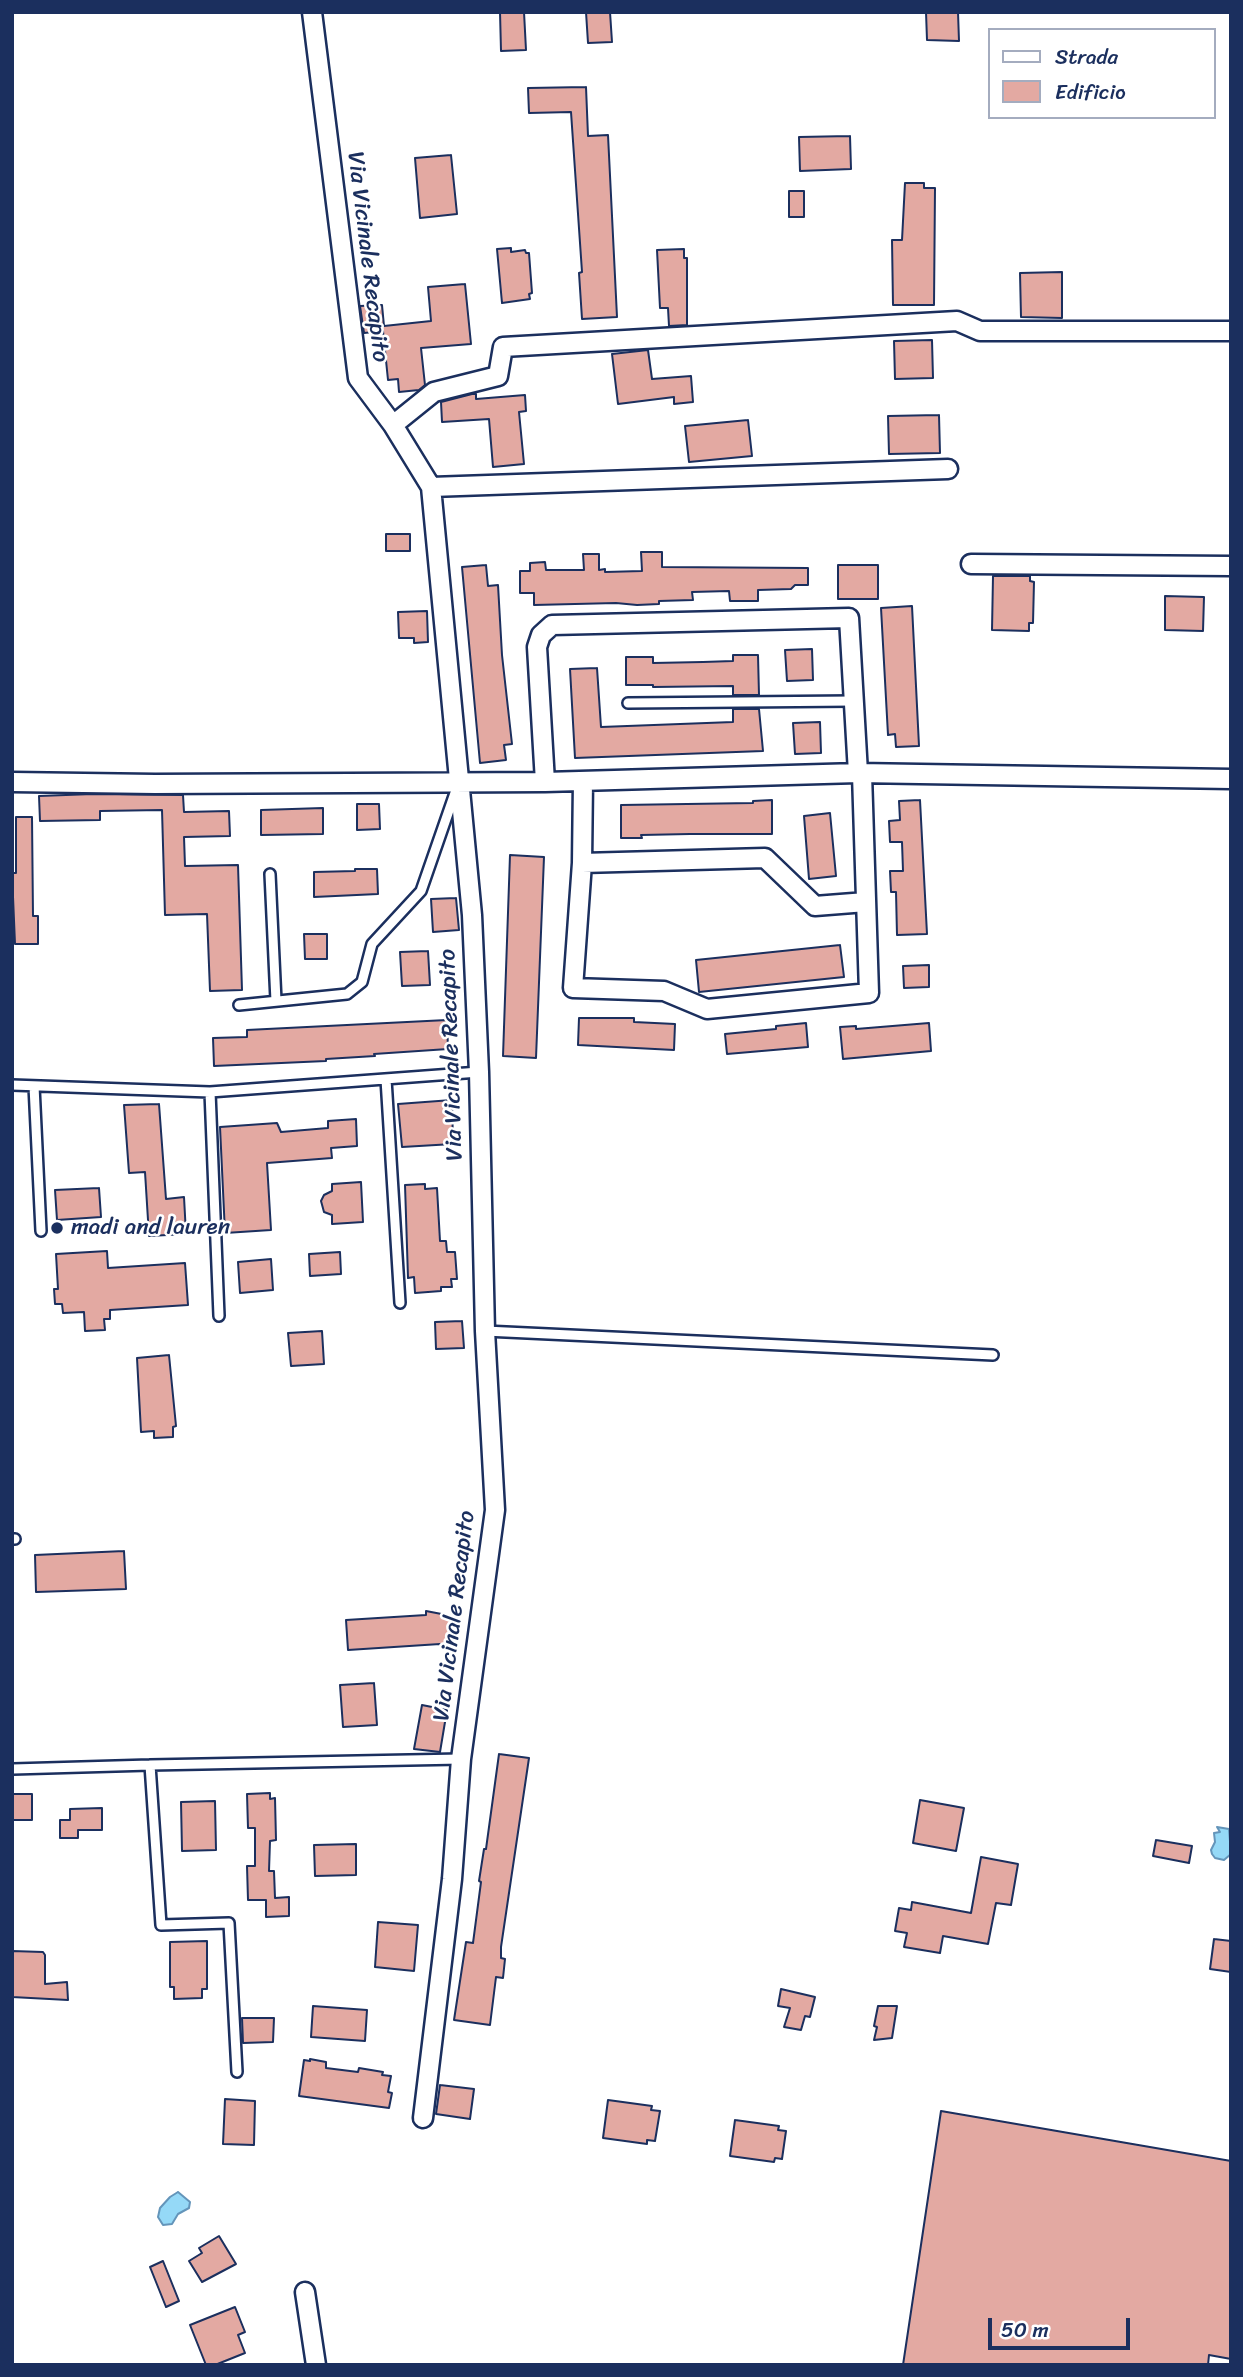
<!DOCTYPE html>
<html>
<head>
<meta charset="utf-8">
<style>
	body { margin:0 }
	#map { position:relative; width:1243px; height:2377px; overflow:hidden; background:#fff; font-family:Sriracha,sans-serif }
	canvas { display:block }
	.frame { position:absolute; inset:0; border:14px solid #1b2f5e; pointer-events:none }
	.legend { position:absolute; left:988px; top:28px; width:228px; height:91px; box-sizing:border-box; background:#fff; border:2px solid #a4acbf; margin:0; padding:9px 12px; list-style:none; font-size:21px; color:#1b2f5e }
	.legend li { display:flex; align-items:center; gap:14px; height:35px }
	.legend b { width:35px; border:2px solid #a4acbf }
	.scale { position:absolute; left:988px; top:2318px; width:142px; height:32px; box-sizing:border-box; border:4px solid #1b2f5e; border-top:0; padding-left:9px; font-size:21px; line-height:24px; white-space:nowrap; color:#1b2f5e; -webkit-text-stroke:5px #fff; paint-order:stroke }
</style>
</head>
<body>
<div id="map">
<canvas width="1243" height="2377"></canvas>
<div class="frame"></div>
<ul class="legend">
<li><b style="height:9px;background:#fff"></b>Strada</li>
<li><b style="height:19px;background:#e3a9a2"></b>Edificio</li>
</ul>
<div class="scale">50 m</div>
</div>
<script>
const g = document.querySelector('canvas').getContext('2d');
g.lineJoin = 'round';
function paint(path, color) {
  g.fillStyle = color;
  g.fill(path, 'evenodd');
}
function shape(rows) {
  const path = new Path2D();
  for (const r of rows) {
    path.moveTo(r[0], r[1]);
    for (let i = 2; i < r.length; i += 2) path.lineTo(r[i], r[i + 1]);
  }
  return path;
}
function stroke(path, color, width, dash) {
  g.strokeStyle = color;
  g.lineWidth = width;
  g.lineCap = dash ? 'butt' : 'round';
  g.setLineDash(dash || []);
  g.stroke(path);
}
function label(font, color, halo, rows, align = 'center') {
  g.font = font + ' Sriracha,sans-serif';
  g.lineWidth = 5;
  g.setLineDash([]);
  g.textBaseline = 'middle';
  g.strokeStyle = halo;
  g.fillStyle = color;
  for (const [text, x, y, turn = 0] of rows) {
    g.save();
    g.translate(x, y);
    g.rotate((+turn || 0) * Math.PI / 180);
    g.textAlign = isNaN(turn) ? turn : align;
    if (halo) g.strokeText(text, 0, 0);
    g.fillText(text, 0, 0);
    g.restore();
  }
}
const water = shape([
	[1217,1827,1229,1829,1231,1854,1224,1860,1215,1858,1212,1854,1211,1850,1215,1842,1214,1833,1220,1832,1217,1827],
	[178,2192,190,2202,189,2208,178,2214,172,2224,163,2225,158,2217,160,2208,170,2197,178,2192]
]);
const building = shape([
	[500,12,524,12,526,50,501,51,500,12],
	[586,12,610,12,612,42,588,43,586,12],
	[926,12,958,12,959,41,927,40,926,12],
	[586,87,588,136,608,135,617,317,582,319,579,273,582,272,571,112,529,113,528,88,586,87],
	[850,136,851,169,800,171,799,137,850,136],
	[451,155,457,214,420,218,415,158,451,155],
	[905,183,924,183,924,188,935,188,934,305,893,305,892,240,902,240,905,183],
	[789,191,804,191,804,217,789,217,789,191],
	[511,248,511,252,525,250,526,253,529,253,532,293,529,294,530,299,502,303,497,249,511,248],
	[684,249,684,258,687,258,687,325,669,326,668,308,660,308,657,250,684,249],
	[1062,272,1062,318,1021,317,1020,273,1062,272],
	[465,284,471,344,421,348,425,385,419,390,399,392,398,379,388,380,383,331,364,333,360,306,382,305,384,326,431,321,428,287,465,284],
	[932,340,933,378,895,379,894,341,932,340],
	[648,350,652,379,691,376,693,402,674,404,674,397,618,404,612,354,648,350],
	[472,394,476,394,476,399,525,395,526,411,519,412,524,464,493,467,489,419,442,422,441,402,472,394],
	[939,415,940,453,889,454,888,416,939,415],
	[748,420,752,456,689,462,685,426,748,420],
	[386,534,410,534,410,551,386,551,386,534],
	[641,552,662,552,662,567,808,568,808,585,795,585,791,589,758,590,758,601,730,601,729,591,692,592,693,600,659,601,659,604,637,605,616,603,534,605,534,593,520,593,520,571,530,571,530,563,545,562,546,570,584,570,583,554,599,554,599,570,605,569,605,572,642,571,641,552],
	[486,565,488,586,498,585,502,655,512,744,504,745,506,760,480,763,462,567,486,565],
	[838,565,878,565,878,599,838,599,838,565],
	[993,576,1030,576,1030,581,1034,582,1033,623,1029,623,1029,631,992,630,993,576],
	[1165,596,1204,597,1203,631,1165,630,1165,596],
	[912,606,919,746,896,747,895,734,888,735,881,608,912,606],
	[427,611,428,642,414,643,414,638,399,638,398,612,427,611],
	[812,649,813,680,787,681,785,650,812,649],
	[733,655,758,655,759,695,733,695,733,686,653,687,653,685,626,685,626,657,653,657,653,663,703,662,733,661,733,655],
	[597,668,601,727,733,722,733,709,759,709,763,751,575,758,570,669,597,668],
	[820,722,821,753,795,754,793,723,820,722],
	[93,794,183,795,184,812,229,811,230,836,184,837,185,866,238,865,242,990,210,991,207,914,165,915,162,810,100,811,100,820,40,821,39,796,93,794],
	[772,800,772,834,690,834,641,835,642,838,621,838,621,805,753,803,753,801,772,800],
	[920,800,927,934,897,935,896,892,891,892,890,871,903,871,902,842,890,842,889,821,900,820,899,801,920,800],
	[357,804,379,804,380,829,357,830,357,804],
	[323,808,323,834,261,835,261,810,323,808],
	[830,813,836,876,809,879,804,816,830,813],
	[16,817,32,817,33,916,38,916,38,944,15,944,12,873,16,873,16,817],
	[510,855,544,857,536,1058,503,1056,510,855],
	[355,869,377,869,378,894,314,897,314,872,355,871,355,869],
	[456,898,459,930,433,932,431,899,456,898],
	[304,934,327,934,327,959,305,959,304,934],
	[840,945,844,977,699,992,696,960,840,945],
	[428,951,430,985,402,986,400,952,428,951],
	[929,965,929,987,904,988,903,966,929,965],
	[579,1018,634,1018,634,1022,675,1024,674,1050,578,1045,579,1018],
	[447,1020,448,1049,374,1054,375,1056,326,1059,326,1061,214,1066,213,1038,247,1037,247,1030,447,1020],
	[806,1023,808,1047,727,1054,725,1034,776,1029,776,1026,806,1023],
	[929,1023,931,1051,843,1059,840,1027,856,1026,856,1029,929,1023],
	[452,1100,453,1144,402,1147,398,1104,452,1100],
	[159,1104,166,1199,184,1197,186,1234,149,1236,145,1172,129,1173,124,1105,159,1104],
	[356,1119,357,1146,331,1148,332,1158,267,1163,271,1230,225,1233,220,1127,277,1123,281,1132,328,1128,328,1121,356,1119],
	[361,1182,363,1222,332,1224,332,1215,324,1212,321,1201,324,1195,332,1191,332,1184,361,1182],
	[425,1184,425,1189,437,1188,440,1241,446,1241,447,1252,455,1252,457,1279,451,1279,452,1287,441,1287,441,1291,415,1293,414,1277,408,1278,405,1185,425,1184],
	[99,1188,101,1217,57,1220,55,1190,99,1188],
	[107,1251,108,1268,185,1263,188,1305,110,1310,110,1319,104,1319,105,1330,85,1331,84,1312,63,1313,62,1304,55,1304,54,1289,58,1289,56,1254,107,1251],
	[340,1252,341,1274,310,1276,309,1254,340,1252],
	[271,1259,273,1290,240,1293,238,1262,271,1259],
	[462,1321,464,1348,436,1349,435,1322,462,1321],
	[322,1331,324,1364,291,1366,288,1333,322,1331],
	[169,1355,176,1426,173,1427,173,1437,154,1438,154,1431,141,1432,137,1358,169,1355],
	[124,1551,126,1589,36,1592,35,1555,124,1551],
	[426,1611,457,1617,452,1646,440,1644,348,1650,346,1620,426,1615,426,1611],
	[374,1683,377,1725,343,1727,340,1685,374,1683],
	[422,1705,447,1710,440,1752,414,1749,422,1705],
	[499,1754,529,1758,501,1947,501,1958,505,1959,503,1978,496,1977,490,2025,454,2020,466,1942,473,1943,481,1882,479,1881,484,1849,486,1849,499,1754],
	[270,1793,270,1799,275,1798,276,1840,270,1841,269,1871,274,1871,275,1898,289,1897,289,1916,266,1917,266,1900,248,1900,247,1866,255,1866,255,1828,248,1828,247,1794,270,1793],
	[12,1794,32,1794,32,1820,12,1820,12,1794],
	[920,1800,964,1808,956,1851,913,1843,920,1800],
	[215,1801,216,1850,182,1851,181,1802,215,1801],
	[102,1808,102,1830,78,1830,78,1838,60,1838,60,1820,70,1820,70,1809,102,1808],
	[1156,1840,1192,1846,1189,1863,1153,1856,1156,1840],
	[356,1844,356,1875,315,1876,314,1845,356,1844],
	[981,1857,1018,1864,1011,1905,996,1903,988,1944,943,1936,940,1953,904,1947,907,1933,895,1931,899,1908,911,1910,912,1902,971,1913,981,1857],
	[378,1922,418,1925,414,1971,375,1967,378,1922],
	[1214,1939,1231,1941,1231,1972,1210,1969,1214,1939],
	[207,1941,207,1989,202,1989,202,1998,174,1999,174,1987,170,1987,170,1942,207,1941],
	[12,1951,43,1952,45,1955,45,1984,67,1982,68,2000,12,1997,12,1951],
	[781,1989,815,1997,810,2017,805,2016,801,2030,784,2027,790,2008,778,2006,781,1989],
	[313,2006,367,2010,365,2041,311,2037,313,2006],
	[878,2006,897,2006,892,2038,874,2040,877,2027,874,2026,878,2006],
	[242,2018,274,2018,273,2042,243,2043,242,2018],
	[310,2059,326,2062,326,2068,358,2072,359,2068,383,2072,382,2075,391,2076,388,2092,392,2093,389,2108,299,2096,304,2060,310,2061,310,2059],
	[440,2085,474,2089,470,2119,436,2114,440,2085],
	[225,2099,255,2101,254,2145,223,2144,225,2099],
	[608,2100,652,2106,651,2110,660,2111,655,2141,647,2140,647,2144,603,2138,608,2100],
	[941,2111,1231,2161,1231,2359,1209,2355,1208,2365,903,2365,941,2111],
	[735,2120,779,2126,778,2130,786,2131,782,2159,775,2158,774,2162,730,2156,735,2120],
	[219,2236,236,2264,202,2282,189,2261,202,2253,199,2248,219,2236],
	[163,2261,179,2301,166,2307,150,2267,163,2261],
	[235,2307,245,2332,238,2335,245,2353,215,2365,206,2365,190,2325,235,2307]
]);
const service = shape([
	[628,703,853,701],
	[270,874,276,1001],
	[239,1005,347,994,362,982,372,944,421,891,455,793],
	[386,1079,400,1303],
	[12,1085,210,1092,479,1072],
	[34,1086,41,1231],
	[210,1092,219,1316],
	[485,1331,993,1355],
	[12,1539,15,1539],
	[150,1765,161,1925,229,1923,237,2072],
	[13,1769,150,1765,461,1759]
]);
const minor = shape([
	[312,12,358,378,393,425,431,487,472,915,479,1072,485,1331,495,1510,461,1759,452,1879,423,2118],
	[393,425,434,392,498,376,503,347,957,321,980,331,1231,331],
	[431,487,948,469],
	[971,564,1231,566],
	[583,781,582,863,573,988,664,991,707,1009,869,993,862,774],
	[12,782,155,784,545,782,858,773,1231,779],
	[545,782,537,647,541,635,552,625,849,618,858,773],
	[582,863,765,858,815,906,866,902],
	[305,2292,316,2365]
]);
const markers = [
	[57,1228,7,"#1b2f5e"]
];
const streetNames = [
	["Via Vicinale Recapito",367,257,83],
	["Via Vicinale Recapito",452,1055,-92],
	["Via Vicinale Recapito",455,1616,-83]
];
const poiNames = [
	["madi and lauren",71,1228]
];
paint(water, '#95d9f7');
stroke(water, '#6495ba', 2);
paint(building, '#e3a9a2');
stroke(building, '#1b2f5e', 2);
stroke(service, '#1b2f5e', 14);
stroke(minor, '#1b2f5e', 23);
stroke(service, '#fff', 9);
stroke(minor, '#fff', 18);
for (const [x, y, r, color] of markers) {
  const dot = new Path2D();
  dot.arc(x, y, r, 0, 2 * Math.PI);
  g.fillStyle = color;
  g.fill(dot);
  stroke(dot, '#fff', 2.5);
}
label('23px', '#1b2f5e', '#fff', streetNames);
label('23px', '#1b2f5e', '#fff', poiNames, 'left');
</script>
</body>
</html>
